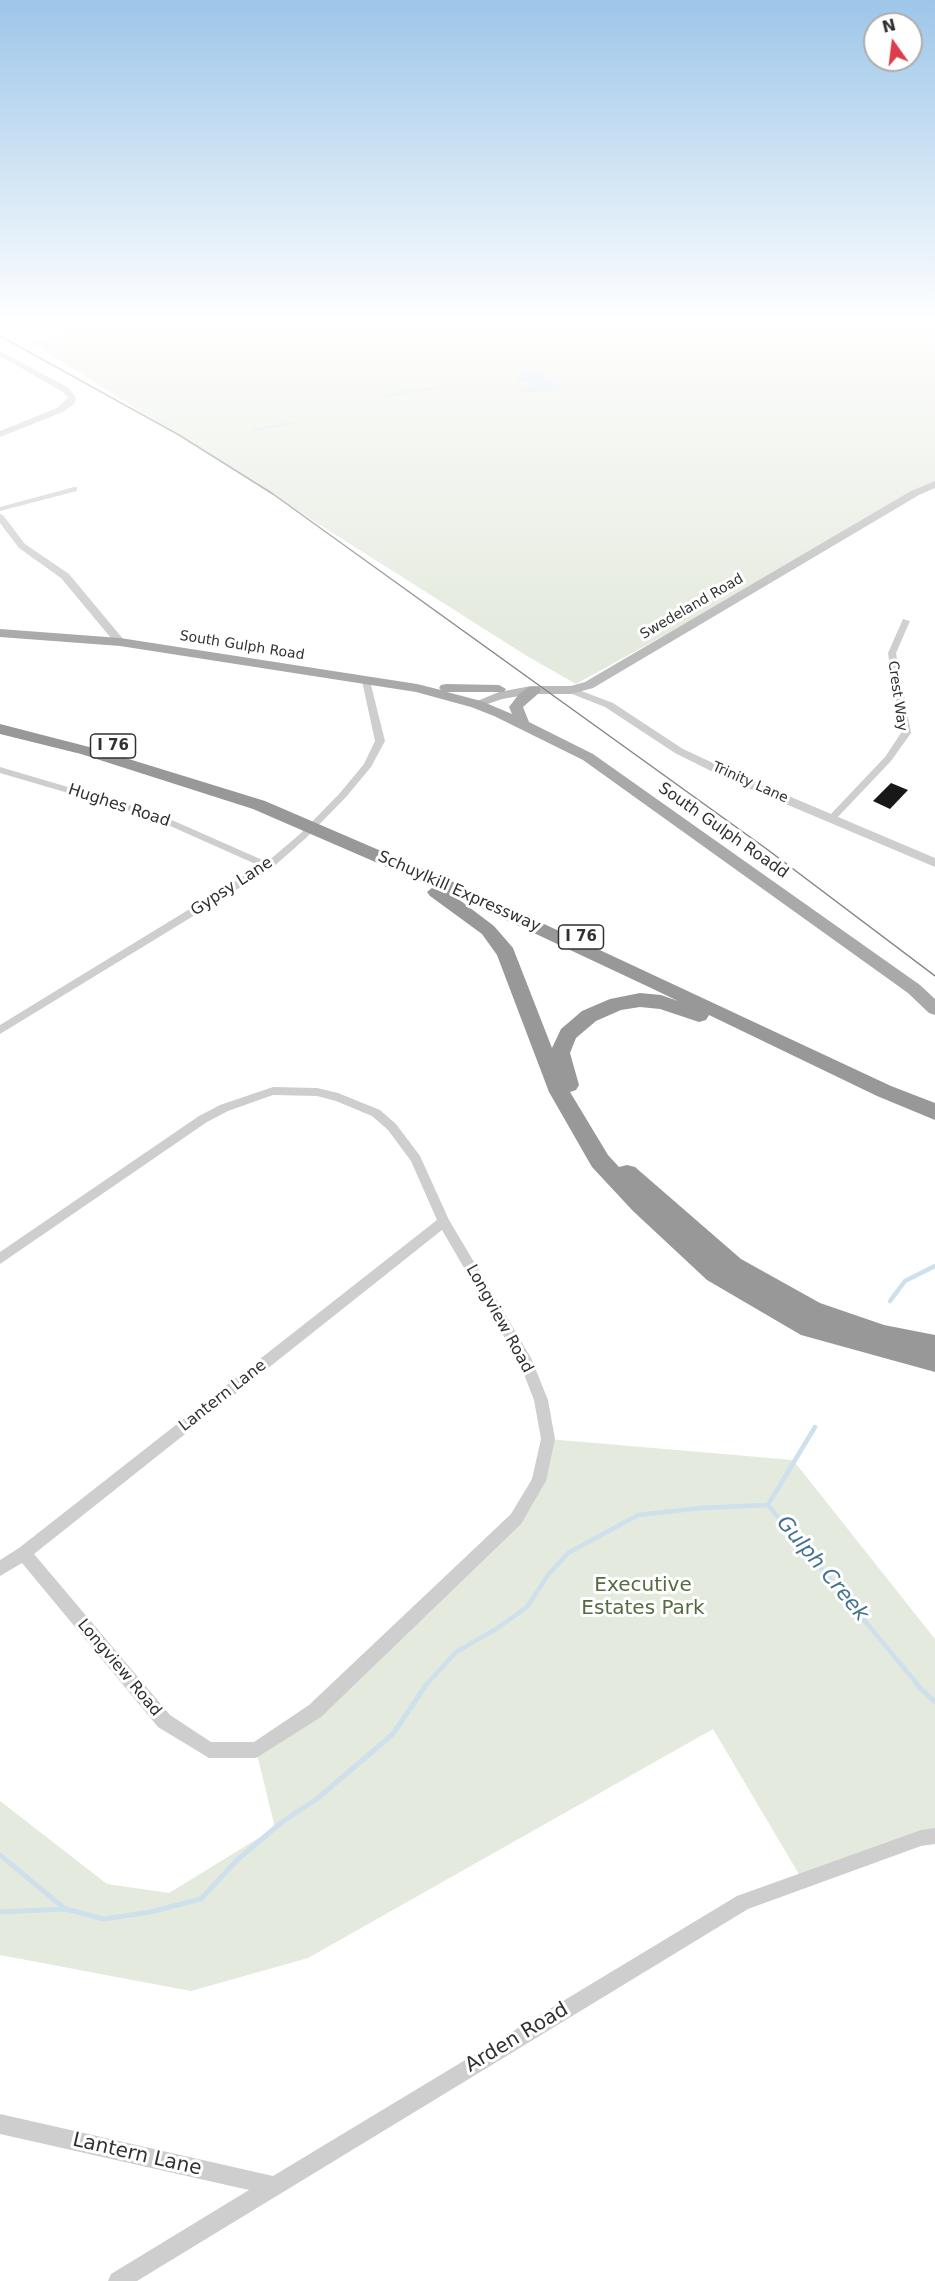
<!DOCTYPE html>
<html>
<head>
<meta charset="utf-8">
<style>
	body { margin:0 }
	#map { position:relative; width:935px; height:2281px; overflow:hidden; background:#fff; font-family:"DejaVu Sans",sans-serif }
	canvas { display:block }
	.north { position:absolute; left:863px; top:12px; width:60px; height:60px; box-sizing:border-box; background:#fff; border:2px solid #adadad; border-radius:50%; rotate:346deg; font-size:16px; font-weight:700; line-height:24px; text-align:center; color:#313131 }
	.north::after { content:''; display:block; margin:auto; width:21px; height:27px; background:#de3c4b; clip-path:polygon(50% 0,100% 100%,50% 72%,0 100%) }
</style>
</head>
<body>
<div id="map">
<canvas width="935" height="2281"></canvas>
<div class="north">N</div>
</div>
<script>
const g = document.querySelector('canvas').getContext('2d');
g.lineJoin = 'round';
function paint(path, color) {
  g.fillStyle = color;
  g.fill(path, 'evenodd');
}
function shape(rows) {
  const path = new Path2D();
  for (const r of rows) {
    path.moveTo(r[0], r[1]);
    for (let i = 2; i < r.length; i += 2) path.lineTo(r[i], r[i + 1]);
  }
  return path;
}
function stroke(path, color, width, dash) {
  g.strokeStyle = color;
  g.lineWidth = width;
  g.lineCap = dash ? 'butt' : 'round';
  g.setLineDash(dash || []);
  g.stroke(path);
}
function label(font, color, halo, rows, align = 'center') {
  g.font = font + ' "DejaVu Sans",sans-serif';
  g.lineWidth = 6;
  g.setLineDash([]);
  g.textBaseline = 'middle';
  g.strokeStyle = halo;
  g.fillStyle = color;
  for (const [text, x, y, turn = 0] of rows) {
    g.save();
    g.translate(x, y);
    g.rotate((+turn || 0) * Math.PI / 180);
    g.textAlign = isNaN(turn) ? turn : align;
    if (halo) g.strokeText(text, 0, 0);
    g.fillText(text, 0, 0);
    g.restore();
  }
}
const green = shape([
	[108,322,935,322,935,486,576,684,527,656,31,342],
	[548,1439,793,1460,935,1639,935,1836,803,1881,713,1729,308,1958,191,1991,0,1955,0,1801,107,1884,169,1893,275,1828,256,1750,315,1711,516,1519]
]);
const water = shape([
	[524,373,536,373,564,388,554,392,521,392,521,387,532,385,516,379,517,376]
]);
const streamFar2 = shape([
	[380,397,445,386],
	[254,430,294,423]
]);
const streamFar1 = shape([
	[890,1301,905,1281,935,1266],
	[815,1427,768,1505,919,1686],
	[425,1686,456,1652,496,1629,527,1607,548,1575,568,1553,638,1515,701,1508,768,1505]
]);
const stream = shape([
	[917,1685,935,1702],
	[0,1855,65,1909],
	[0,1912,66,1909,104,1919,150,1912,201,1899,237,1860,282,1822,318,1798,393,1734,426,1685]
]);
const building = shape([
	[891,783,908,790,890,809,873,801]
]);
const minor = shape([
	[74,487,77,487,77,491,0,511,0,507,74,487],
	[903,619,910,621,896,653,911,733,891,761,835,820,829,820,829,816,885,757,901,733,888,653,903,619],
	[366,678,370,681,385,741,371,767,346,797,306,838,272,868,0,1034,0,1025,260,866,150,817,0,773,0,767,156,813,267,862,300,834,340,793,364,764,375,741,362,681,366,678],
	[273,1087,317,1088,338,1093,380,1110,396,1124,420,1156,449,1220,531,1358,548,1400,555,1439,546,1481,521,1524,321,1717,256,1758,209,1758,158,1727,22,1563,0,1576,0,1560,19,1548,437,1220,411,1161,388,1130,372,1116,336,1101,317,1096,273,1095,228,1111,207,1122,0,1264,0,1252,199,1116,220,1105,273,1087],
	[442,1230,520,1364,534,1400,541,1439,532,1479,511,1514,309,1705,254,1742,211,1742,170,1715,34,1554,442,1230],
	[935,1828,935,1844,921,1846,748,1909,137,2281,108,2281,111,2274,249,2190,0,2134,0,2114,273,2176,737,1896,921,1830,935,1828]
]);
const tertiary = shape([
	[0,351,69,388,76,398,74,404,63,412,0,437,0,431,57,408,68,398,63,392,0,356,0,351],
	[0,514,3,515,25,544,69,574,124,640,124,644,116,644,61,578,19,548,0,523,0,514],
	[571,687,613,703,683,749,739,775,935,858,935,867,731,781,675,753,605,707,567,692,566,690,571,687]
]);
const secondary = shape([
	[935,481,935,488,919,495,593,688,571,694,531,694,502,699,476,708,470,704,499,692,531,686,571,686,585,682,911,491,935,481]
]);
const primary = shape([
	[0,629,120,638,417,684,441,690,439,688,441,685,446,684,499,685,506,689,504,692,447,692,481,701,512,714,509,707,519,694,529,687,539,687,541,690,539,693,523,707,529,722,593,754,920,985,935,999,935,1015,929,1013,908,993,583,760,494,716,471,707,416,692,120,646,0,637,0,629]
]);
const motorway = shape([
	[0,724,93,748,265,801,467,888,891,1086,935,1103,935,1120,877,1096,709,1015,706,1020,699,1022,660,1009,640,1007,621,1010,596,1021,576,1038,570,1053,579,1085,576,1090,570,1092,608,1155,619,1167,627,1165,635,1167,741,1259,820,1303,884,1325,935,1335,935,1372,801,1335,707,1280,633,1211,592,1167,549,1092,497,955,482,934,430,896,427,892,433,887,253,809,81,754,0,734,0,724],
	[453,895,651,988,678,1001,661,995,640,993,610,999,582,1011,561,1029,552,1048,513,948,494,926,453,895]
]);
const tram = shape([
	[0,336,179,435,273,494,768,850,935,976]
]);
const farStreetnames = [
	["Swedeland Road",692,607,-30],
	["South Gulph Road",242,646,9],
	["Crest Way",897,696,82],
	["Trinity Lane",750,783,24]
];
const shields = [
	[113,746,45],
	[581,937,45]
];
const shieldNames = [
	["I 76",113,746],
	["I 76",581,937]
];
const streetNames = [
	["Hughes Road",119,806,18],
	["South Gulph Roadd",723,831,35],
	["Gypsy Lane",232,887,-33],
	["Schuylkill Expressway",459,892,24],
	["Longview Road",499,1319,61],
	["Lantern Lane",223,1396,-38],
	["Longview Road",119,1668,50]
];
const nearParknames = [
	["Executive",643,1586],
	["Estates Park",643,1609]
];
const nearStreetnames = [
	["Arden Road",517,2038,-31],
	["Lantern Lane",137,2155,13]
];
const nearWaternames = [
	["Gulph Creek",822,1569,50]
];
paint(green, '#e4eadd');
paint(water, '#cde0eb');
stroke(streamFar2, '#cde0eb', 2);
stroke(streamFar1, '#cde0eb', 4.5);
stroke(stream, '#cde0eb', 5);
paint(building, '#181818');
paint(minor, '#cecece');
paint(tertiary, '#cecece');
paint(secondary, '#bbb');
paint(primary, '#a9a9a9');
paint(motorway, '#989898');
stroke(tram, '#868686', 1.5);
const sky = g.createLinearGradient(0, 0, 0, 641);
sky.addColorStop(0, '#9dc6e9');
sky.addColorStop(0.5, '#fff');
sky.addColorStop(1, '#ffffff00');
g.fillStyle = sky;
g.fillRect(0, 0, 935, 641);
label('14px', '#313131', '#fff', farStreetnames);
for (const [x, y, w] of shields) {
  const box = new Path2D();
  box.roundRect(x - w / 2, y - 12, w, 24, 4.5);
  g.fillStyle = '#fff';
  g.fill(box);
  stroke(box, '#313131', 1.5);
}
label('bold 15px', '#313131', null, shieldNames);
label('16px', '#313131', '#fff', streetNames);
label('20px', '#556b3f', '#fff', nearParknames);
label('20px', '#313131', '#fff', nearStreetnames);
label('italic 21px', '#417390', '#fff', nearWaternames);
</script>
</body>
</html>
